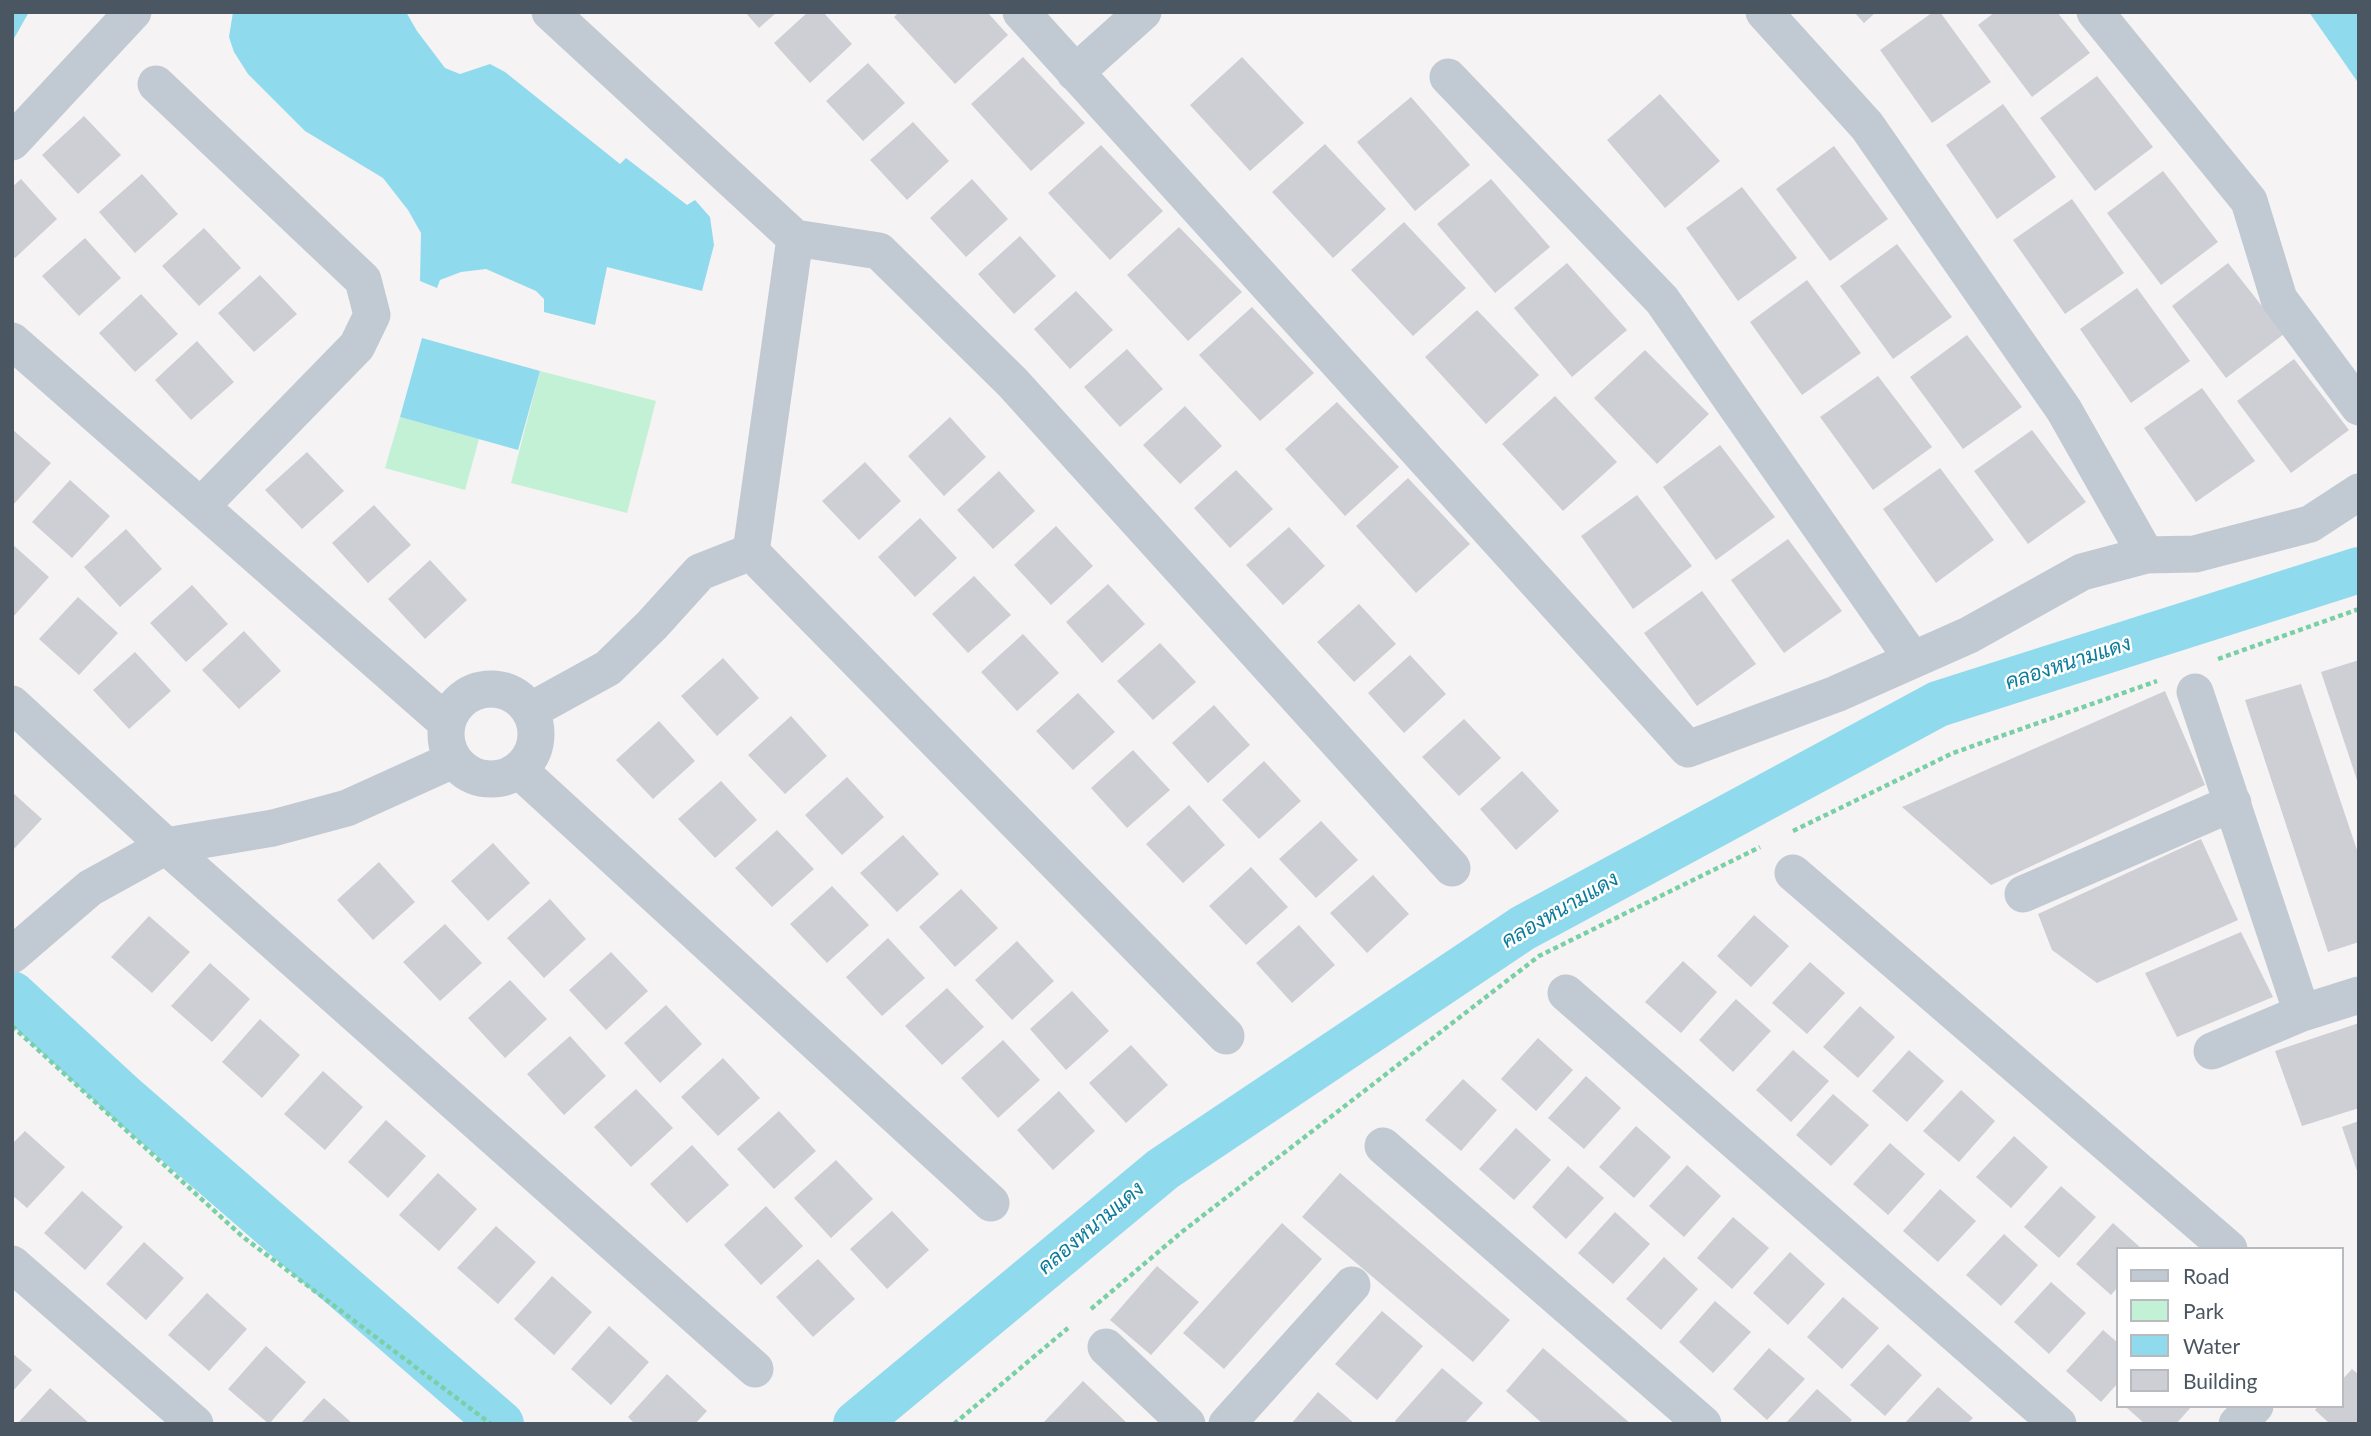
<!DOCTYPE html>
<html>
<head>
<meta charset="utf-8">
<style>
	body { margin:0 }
	#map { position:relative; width:2371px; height:1436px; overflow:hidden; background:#f5f3f3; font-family:Lato,sans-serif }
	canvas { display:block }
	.frame { position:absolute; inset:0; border:14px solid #4a5661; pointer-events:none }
	.legend { position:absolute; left:2116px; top:1247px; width:228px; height:161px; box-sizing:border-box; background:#fff; border:2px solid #b7bbc0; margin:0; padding:9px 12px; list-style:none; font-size:21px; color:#4a5661 }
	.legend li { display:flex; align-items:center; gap:14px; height:35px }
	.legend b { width:35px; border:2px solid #b7bbc0 }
</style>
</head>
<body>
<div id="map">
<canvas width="2371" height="1436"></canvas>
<div class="frame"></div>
<ul class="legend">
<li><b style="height:9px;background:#c1cad2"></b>Road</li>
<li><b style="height:19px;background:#c3f1d5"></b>Park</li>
<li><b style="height:19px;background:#90daee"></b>Water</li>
<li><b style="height:19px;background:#cdcfd5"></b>Building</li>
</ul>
</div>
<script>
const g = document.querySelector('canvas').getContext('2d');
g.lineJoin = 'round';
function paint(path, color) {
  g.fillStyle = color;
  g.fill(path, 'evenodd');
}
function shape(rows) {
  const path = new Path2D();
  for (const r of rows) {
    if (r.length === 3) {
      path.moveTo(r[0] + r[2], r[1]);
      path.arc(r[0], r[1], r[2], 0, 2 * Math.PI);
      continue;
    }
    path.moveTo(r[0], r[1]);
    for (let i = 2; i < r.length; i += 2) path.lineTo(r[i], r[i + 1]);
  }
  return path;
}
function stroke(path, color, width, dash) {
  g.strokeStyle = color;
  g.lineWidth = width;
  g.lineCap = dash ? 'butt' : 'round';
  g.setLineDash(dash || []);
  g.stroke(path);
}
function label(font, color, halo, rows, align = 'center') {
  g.font = font + ' Lato,Sarabun,sans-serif';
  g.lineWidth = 5;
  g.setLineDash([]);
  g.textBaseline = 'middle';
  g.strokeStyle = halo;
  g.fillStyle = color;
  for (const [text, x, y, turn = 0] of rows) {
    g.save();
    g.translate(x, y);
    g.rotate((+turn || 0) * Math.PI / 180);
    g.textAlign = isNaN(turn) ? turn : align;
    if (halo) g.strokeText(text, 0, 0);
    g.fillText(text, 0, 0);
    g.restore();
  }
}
const green = shape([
	[540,371,656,401,627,513,511,483],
	[400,417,479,439,465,490,385,468]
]);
const water = shape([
	[12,12,29,12,12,42],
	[233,12,406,12,417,31,445,68,460,74,490,64,505,72,620,164,626,158,687,205,695,200,710,217,714,245,702,291,607,267,595,325,544,312,544,299,536,291,486,269,461,272,440,280,437,288,420,281,421,233,408,210,383,178,305,131,248,74,234,52,229,37],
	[2309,12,2359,12,2359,84,2332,45],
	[422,338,540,371,518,450,400,417]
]);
const canal = shape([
	[12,994,125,1098,501,1424],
	[856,1424,1163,1169,1523,928,1938,704,2359,570]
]);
const building = shape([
	[745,12,777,12,759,28],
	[808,12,823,12,852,44,810,83,774,43],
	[899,12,987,12,1008,35,955,84,894,17],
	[1854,12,1876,12,1864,23],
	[1933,12,1940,12,1991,82,1932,123,1880,50],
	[1995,12,2057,12,2090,53,2032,97,1978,25],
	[1023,57,1085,123,1031,171,971,104],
	[1242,57,1304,123,1250,171,1190,105],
	[868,63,905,103,863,141,826,101],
	[2097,76,2153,147,2095,191,2040,118],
	[1660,94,1720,161,1665,208,1607,140],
	[1411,97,1470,165,1415,211,1357,142],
	[2003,104,2056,177,1997,219,1946,145],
	[84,116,121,155,78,194,42,155],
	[913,122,949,161,907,200,870,160],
	[1325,144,1386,209,1333,258,1272,192],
	[1101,145,1163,211,1110,260,1048,193],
	[1834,146,1888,219,1830,261,1776,189],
	[2163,171,2218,242,2161,285,2107,213],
	[142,174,178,214,135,253,99,212],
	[21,179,57,219,15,258,12,255,12,187],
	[972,179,1008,219,966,257,930,218],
	[1491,179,1550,247,1495,293,1437,224],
	[1742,187,1797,258,1738,301,1686,228],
	[2072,199,2124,273,2065,314,2013,240],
	[1404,222,1466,288,1413,336,1351,270],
	[1179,227,1242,292,1188,341,1127,275],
	[204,228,241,268,199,306,162,266],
	[1020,236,1056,276,1014,314,978,274],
	[85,238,121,278,79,316,42,276],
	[1897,244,1952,317,1893,359,1840,286],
	[1567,263,1627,330,1572,377,1514,308],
	[2228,263,2284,334,2226,378,2172,306],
	[260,275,297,314,254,352,218,313],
	[1807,280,1861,353,1802,395,1750,322],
	[2137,288,2190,361,2131,403,2080,329],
	[1076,291,1113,330,1070,369,1034,329],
	[141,294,178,334,135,372,99,333],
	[1252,307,1314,373,1260,421,1199,355],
	[1477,310,1539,375,1486,424,1425,357],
	[1967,335,2022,407,1963,449,1910,377],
	[197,341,234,382,191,420,155,380],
	[1127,349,1163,389,1120,427,1084,387],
	[1645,350,1709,414,1657,464,1594,398],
	[2294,359,2349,430,2291,473,2237,401],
	[1878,376,1932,447,1873,490,1820,417],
	[2202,388,2255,461,2196,502,2144,428],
	[1555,396,1617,462,1563,511,1502,444],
	[1337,402,1399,467,1345,516,1285,449],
	[1185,406,1222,446,1180,484,1143,445],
	[950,417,986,457,944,496,908,456],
	[12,429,51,463,12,506],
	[2032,430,2086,502,2028,544,1974,471],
	[1720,445,1775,517,1716,560,1663,487],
	[307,452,344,491,302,529,265,490],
	[865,462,901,501,859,540,822,501],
	[1940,468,1994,540,1936,583,1883,509],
	[1236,470,1273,509,1230,548,1194,508],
	[999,471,1035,511,993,549,957,510],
	[1408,478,1470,544,1416,593,1356,526],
	[70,480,110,516,72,558,32,522],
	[1637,495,1692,566,1633,609,1581,536],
	[374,505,411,545,368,583,332,543],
	[920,518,957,558,915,597,878,557],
	[1056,526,1093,566,1051,605,1014,565],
	[1289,527,1325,566,1283,605,1246,565],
	[126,529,162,569,120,607,84,567],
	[1788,539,1842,611,1784,653,1731,580],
	[12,544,49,577,12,618],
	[430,560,467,600,425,639,388,599],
	[974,576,1011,615,968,653,932,614],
	[1108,584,1145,624,1102,663,1066,622],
	[192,585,228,624,186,662,150,623],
	[1702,591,1756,664,1697,706,1644,633],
	[78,597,118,633,79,675,39,639],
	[1359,604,1396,644,1354,682,1317,642],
	[244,631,281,671,239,709,202,670],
	[1023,634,1059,673,1017,711,981,672],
	[1160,643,1196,682,1153,720,1117,681],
	[135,652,171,691,129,729,93,690],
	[1410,655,1446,694,1404,733,1368,693],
	[723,658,759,698,717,736,681,696],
	[2359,660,2359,783,2358,783,2321,672],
	[2301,684,2359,856,2359,942,2328,952,2245,700],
	[2165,691,2205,785,1991,885,1902,807],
	[1078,693,1115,732,1073,770,1036,731],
	[1214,705,1250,745,1208,783,1172,743],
	[791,716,827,756,785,794,748,755],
	[1464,719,1501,758,1459,796,1422,757],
	[659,721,695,761,653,799,616,760],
	[1133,750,1170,790,1127,828,1091,788],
	[1264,761,1301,801,1259,839,1222,800],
	[1522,771,1559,811,1516,850,1480,809],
	[847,777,884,817,842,855,805,815],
	[721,781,757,820,715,858,678,819],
	[12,792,42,819,12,851],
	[1189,805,1225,845,1183,883,1146,844],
	[1321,821,1358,860,1316,898,1279,859],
	[777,830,814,869,772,907,735,868],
	[903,835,939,874,897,912,860,873],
	[2201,839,2238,920,2097,983,2052,950,2038,914],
	[493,843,530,883,488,921,451,881],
	[379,862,415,902,373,940,337,900],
	[1251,867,1288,907,1246,945,1209,906],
	[1373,875,1409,914,1367,953,1330,913],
	[832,886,869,925,827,963,790,924],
	[961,889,998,928,955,967,919,927],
	[550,899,586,939,544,978,507,938],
	[1754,915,1789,946,1751,987,1717,956],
	[149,916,190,952,152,993,111,957],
	[445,924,482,963,440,1001,403,962],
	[1299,925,1335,965,1292,1003,1256,963],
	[2241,932,2273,997,2177,1037,2145,973],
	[888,938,925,978,882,1016,846,977],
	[1017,941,1054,981,1012,1020,975,980],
	[611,952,648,991,606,1030,569,990],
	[1683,961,1717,992,1681,1033,1645,1002],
	[1810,962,1845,993,1807,1034,1772,1003],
	[210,963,250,999,212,1042,171,1006],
	[510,980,547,1019,505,1058,468,1018],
	[947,988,984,1027,942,1065,905,1026],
	[1072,991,1109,1031,1066,1070,1030,1029],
	[1736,999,1771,1031,1733,1072,1699,1040],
	[666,1005,702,1044,660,1083,624,1043],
	[1860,1006,1895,1037,1858,1078,1823,1047],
	[260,1019,300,1055,262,1098,222,1062],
	[2359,1023,2359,1108,2302,1126,2275,1051],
	[570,1036,606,1076,564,1115,527,1074],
	[1538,1038,1573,1070,1536,1111,1501,1079],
	[1003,1040,1040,1080,998,1118,961,1078],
	[1131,1045,1168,1085,1126,1123,1089,1083],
	[1793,1050,1829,1081,1791,1122,1756,1090],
	[1909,1050,1944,1081,1907,1122,1872,1091],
	[723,1058,760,1098,718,1136,681,1097],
	[323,1071,363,1107,325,1150,284,1114],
	[1586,1076,1621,1108,1584,1149,1548,1118],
	[1463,1079,1497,1110,1461,1151,1425,1120],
	[636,1089,673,1128,631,1167,594,1127],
	[1961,1090,1995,1121,1959,1162,1923,1131],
	[1059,1091,1095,1131,1053,1170,1017,1130],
	[1833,1094,1869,1125,1831,1166,1796,1135],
	[779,1111,816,1151,774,1189,737,1149],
	[386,1120,426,1156,388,1198,348,1162],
	[2359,1121,2359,1174,2358,1174,2342,1127],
	[1636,1126,1671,1157,1634,1198,1599,1167],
	[1516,1128,1551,1160,1514,1200,1479,1169],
	[25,1131,65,1167,27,1208,12,1195,12,1144],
	[2014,1136,2048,1167,2011,1208,1976,1177],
	[1890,1143,1925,1174,1888,1215,1853,1184],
	[692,1145,729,1185,687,1223,650,1184],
	[836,1160,873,1199,831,1238,794,1198],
	[1687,1165,1721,1196,1684,1237,1649,1206],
	[1568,1166,1604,1198,1566,1239,1532,1207],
	[438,1173,477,1209,439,1251,399,1215],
	[1340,1173,1510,1320,1473,1362,1302,1217],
	[2061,1186,2096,1217,2059,1258,2024,1227],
	[1940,1189,1976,1221,1938,1262,1903,1231],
	[82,1191,123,1227,85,1270,44,1233],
	[766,1206,803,1246,761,1285,724,1245],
	[892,1211,929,1250,887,1289,850,1249],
	[1615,1212,1650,1244,1613,1284,1578,1253],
	[1733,1217,1769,1248,1732,1289,1697,1258],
	[1282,1223,1322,1259,1224,1369,1183,1333],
	[2113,1223,2142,1249,2117,1249,2117,1288,2111,1295,2076,1264],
	[496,1226,536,1262,498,1304,457,1268],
	[2004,1234,2038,1265,2001,1306,1966,1275],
	[144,1242,184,1278,146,1320,106,1284],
	[1790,1252,1825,1284,1788,1325,1753,1293],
	[1664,1257,1698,1289,1661,1330,1626,1299],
	[818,1259,855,1299,813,1337,776,1297],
	[1157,1266,1199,1302,1151,1355,1110,1320],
	[552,1276,592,1312,554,1355,514,1319],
	[2051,1282,2086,1313,2049,1354,2014,1322],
	[207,1293,247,1329,209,1371,168,1335],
	[1843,1297,1879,1328,1842,1369,1807,1337],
	[1715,1301,1751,1332,1713,1373,1679,1342],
	[1382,1311,1423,1346,1377,1400,1335,1364],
	[609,1326,649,1362,611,1405,571,1369],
	[2103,1330,2117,1342,2117,1384,2101,1402,2066,1371],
	[1888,1344,1922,1375,1885,1416,1850,1385],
	[266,1346,306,1382,269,1424,228,1389],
	[1543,1348,1631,1424,1543,1424,1506,1391],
	[1769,1348,1805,1379,1767,1420,1733,1389],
	[12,1353,32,1370,12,1392],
	[1442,1368,1483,1403,1464,1424,1398,1424,1395,1421],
	[2352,1369,2359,1375,2359,1424,2330,1424,2315,1410,2318,1406,2341,1406,2341,1381],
	[667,1374,707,1411,695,1424,635,1424,628,1417],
	[1083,1381,1128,1424,1042,1424],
	[1938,1387,1973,1418,1967,1424,1904,1424],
	[50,1388,90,1424,17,1424],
	[1817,1389,1852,1420,1848,1424,1785,1424],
	[1318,1392,1355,1424,1291,1424],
	[324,1398,353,1424,300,1424],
	[2129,1406,2192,1406,2176,1424,2145,1424,2127,1408]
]);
const path = shape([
	[2218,659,2359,609],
	[1793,831,1953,753,2157,681],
	[12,1026,243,1237,491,1424],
	[1091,1309,1183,1231,1539,956,1760,847],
	[954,1424,1068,1328]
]);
const minor = shape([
	[550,12,795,238],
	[1021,12,1688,749,1836,694,1969,635,2082,572,2146,555,2195,554,2310,524,2359,492],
	[1764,12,1867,126,2064,410,2146,555],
	[2095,12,2249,201,2279,299,2359,407],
	[1075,73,1143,12],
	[1448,77,1662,300,1913,660],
	[156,84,363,280,372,315,357,346,201,506],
	[12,142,133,12],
	[12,341,447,723],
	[751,552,1226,1036],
	[491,734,45],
	[2195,692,2302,1013,2359,995],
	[12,704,166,846,755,1369],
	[530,711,608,668,652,625,700,572,751,552,795,238,879,251,1013,383,1452,868],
	[519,770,991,1203],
	[1793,873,2229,1249],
	[2023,894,2233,803],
	[12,955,90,888,166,846,273,828,347,808,453,760],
	[1566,993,2058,1424],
	[2212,1051,2302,1013],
	[1383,1146,1703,1424],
	[12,1264,195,1424],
	[1106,1347,1187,1424],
	[1227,1424,1352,1285],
	[2237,1424,2255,1406]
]);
const waterNames = [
	["คลองหนามแดง",2068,663,-18],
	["คลองหนามแดง",1560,910,-30],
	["คลองหนามแดง",1091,1228,-40]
];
paint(green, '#c3f1d5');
paint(water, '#90daee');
stroke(canal, '#90daee', 46);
paint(building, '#cdcfd5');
stroke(path, '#7ad0a6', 4.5, [5, 3.5]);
stroke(minor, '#c1cad2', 37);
label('italic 21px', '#0c7c9b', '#fff', waterNames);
</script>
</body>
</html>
